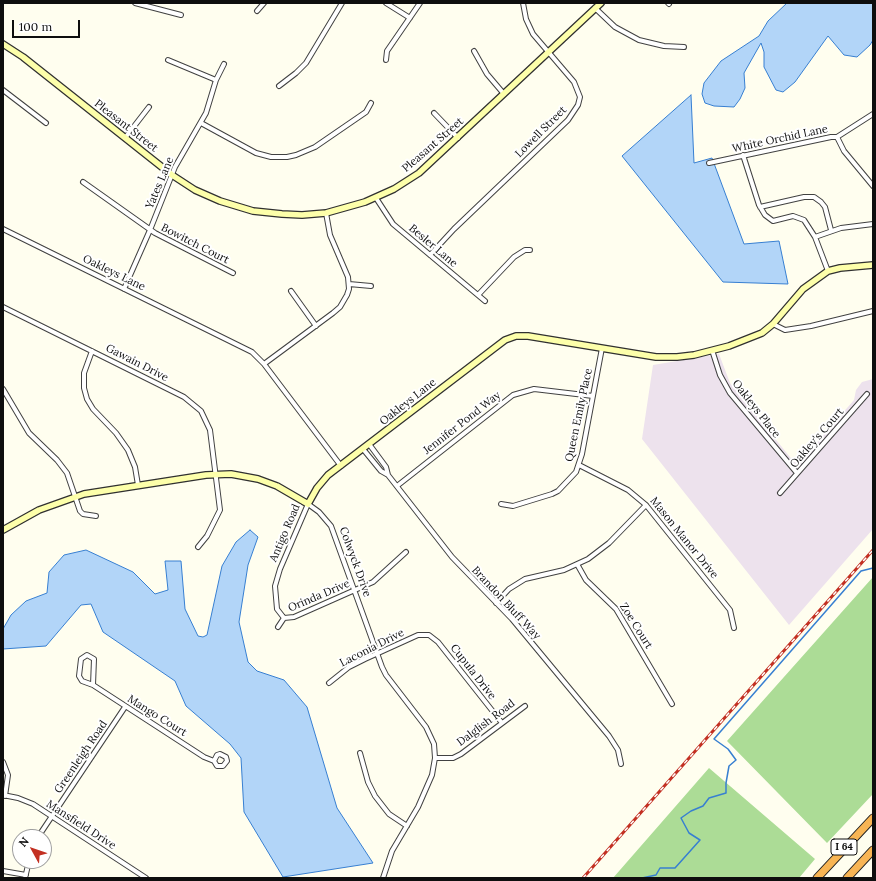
<!DOCTYPE html>
<html>
<head>
<meta charset="utf-8">
<style>
	body { margin:0 }
	#map { position:relative; width:876px; height:881px; overflow:hidden; background:#fffeef; font-family:Lora,serif }
	canvas { display:block }
	.frame { position:absolute; inset:0; border:4px solid #0e0e0e; pointer-events:none }
	.north { position:absolute; left:12px; top:829px; width:40px; height:40px; box-sizing:border-box; background:#fff; border:1px solid #9f9f9f; border-radius:50%; rotate:310deg; font-size:11px; font-weight:700; line-height:16px; text-align:center; color:#0e0e0e }
	.north::after { content:''; display:block; margin:auto; width:14px; height:18px; background:#c33022; clip-path:polygon(50% 0,100% 100%,50% 72%,0 100%) }
	.scale { position:absolute; left:12px; top:20px; width:68px; height:18px; box-sizing:border-box; border:2px solid #0e0e0e; border-top:0; padding-left:5px; font-size:12px; line-height:14px; white-space:nowrap; color:#0e0e0e; -webkit-text-stroke:3px #fff; paint-order:stroke }
</style>
</head>
<body>
<div id="map">
<canvas width="876" height="881"></canvas>
<div class="frame"></div>
<div class="north">N</div>
<div class="scale">100 m</div>
</div>
<script>
const g = document.querySelector('canvas').getContext('2d');
g.lineJoin = 'round';
function paint(path, color) {
  g.fillStyle = color;
  g.fill(path, 'evenodd');
}
function shape(rows) {
  const path = new Path2D();
  for (const r of rows) {
    path.moveTo(r[0], r[1]);
    for (let i = 2; i < r.length; i += 2) path.lineTo(r[i], r[i + 1]);
  }
  return path;
}
function stroke(path, color, width, dash) {
  g.strokeStyle = color;
  g.lineWidth = width;
  g.lineCap = dash ? 'butt' : 'round';
  g.setLineDash(dash || []);
  g.stroke(path);
}
function label(font, color, halo, rows, align = 'center') {
  g.font = font + ' Lora,serif';
  g.lineWidth = 4;
  g.setLineDash([]);
  g.textBaseline = 'middle';
  g.strokeStyle = halo;
  g.fillStyle = color;
  for (const [text, x, y, turn = 0] of rows) {
    g.save();
    g.translate(x, y);
    g.rotate((+turn || 0) * Math.PI / 180);
    g.textAlign = isNaN(turn) ? turn : align;
    if (halo) g.strokeText(text, 0, 0);
    g.fillText(text, 0, 0);
    g.restore();
  }
}
const industrial = shape([
	[719,354,730,383,794,462,799,463,854,400,856,390,862,382,873,379,873,529,789,625,642,439,653,365]
]);
const forest = shape([
	[873,577,873,794,827,843,727,741],
	[709,768,815,859,799,878,613,878]
]);
const water = shape([
	[787,3,873,3,873,40,870,45,857,57,844,55,828,36,795,82,783,92,776,90,764,67,764,52,761,43,744,73,745,88,740,99,734,107,714,106,705,103,702,94,704,83,721,61,759,36,768,21,787,3],
	[691,95,694,163,712,158,744,244,779,241,788,284,723,282,622,156,691,95],
	[250,530,258,537,248,565,239,622,248,662,257,671,284,680,307,707,337,808,373,863,283,877,244,812,241,758,230,744,186,706,175,681,103,632,91,604,81,605,46,646,3,649,3,629,11,615,26,601,47,593,49,572,64,555,86,550,133,572,155,594,168,590,165,561,181,561,185,609,198,636,203,637,207,635,222,566,236,542,250,530]
]);
const stream = shape([
	[620,878,634,878],
	[642,878,656,875,660,868,675,868,700,840,689,833,681,818,691,811,703,806,709,798,726,793,726,783,729,766,736,760,728,749,714,739,861,571,873,568]
]);
const street = shape([
	[135,3,181,15],
	[386,3,410,18],
	[668,3,669,4],
	[595,8,615,27,639,40,664,46,684,47],
	[257,11,264,3],
	[474,51,487,74,504,94],
	[168,60,216,80],
	[386,60,387,51,420,3],
	[279,86,296,73,306,63,342,3],
	[3,90,46,123],
	[434,113,458,138],
	[201,123,256,153,271,157,287,157,296,155,315,147,366,112,371,103],
	[837,137,844,151,873,186],
	[125,138,149,107],
	[743,155,759,205,765,215,773,221,793,216,804,220,815,237,828,271],
	[709,163,831,137,837,137,873,114],
	[83,182,155,233,233,273],
	[376,198,393,224,485,301],
	[760,207,804,197,814,197,821,202,825,207,831,230],
	[3,229,252,352,264,364,341,466],
	[815,237,841,228,873,224],
	[430,255,454,229,568,120,578,105,580,97,574,82,533,34,526,19,523,3],
	[349,284,371,286],
	[124,289,150,230,175,167,206,113,216,80,224,64],
	[291,291,316,326],
	[478,295,514,257,525,250,530,250],
	[3,307,184,397,201,411,210,430,220,510,207,536,198,547],
	[773,324,785,330,811,326,873,311],
	[712,350,720,375,730,393,797,473],
	[92,351,84,373,84,388,87,399,93,409,116,433,128,450,135,467,138,485],
	[264,364,333,313,340,307,347,295,349,289,348,277,330,235,326,213],
	[3,389,29,433,57,460,67,473,80,511,83,514,96,516],
	[363,449,381,471,388,475,386,467,369,444],
	[579,465,628,490,646,505,730,610,734,628],
	[388,475,452,557,512,619,609,736,618,750,621,764],
	[397,486,513,395,534,389,593,396],
	[780,493,867,394],
	[501,504,513,506,552,494,558,491,576,472,582,454,602,348],
	[577,564,586,580,616,609,672,704],
	[496,603,509,589,525,579,564,570,588,559,609,543,646,505],
	[284,618,277,609,275,586,280,569,308,504,319,512,331,526,382,667,386,675,426,727,434,744,435,758,432,775,418,807,392,851,383,878],
	[278,627,284,618,294,617,373,582,406,552],
	[329,683,349,667,365,659,418,635,429,635,438,642,502,723],
	[93,685,82,681,79,676,81,659,87,655,94,659,93,685,204,757,214,761,217,766,223,766,227,761,226,757,220,754,217,755,214,761],
	[360,753,368,782,375,796,389,814,407,826],
	[435,758,453,758,461,754,525,706],
	[3,762,8,775,5,796],
	[3,795,18,798,33,804,146,878],
	[38,837,125,707],
	[3,871,26,875],
	[25,878,29,861]
]);
const secondary = shape([
	[3,44,23,57,172,175,195,190,220,201,253,211,282,214,302,215,326,213,365,202,394,189,419,173,601,3],
	[3,530,39,510,84,494,206,475,231,474,258,479,277,486,308,504,317,488,328,475,505,340,516,336,528,336,656,357,677,357,694,355,729,346,762,333,773,324,803,289,828,271,840,268,873,265]
]);
const highway = shape([
	[817,878,873,818],
	[847,878,873,850]
]);
const rail = shape([
	[583,878,873,550]
]);
const shields = [
	[844,847,26]
];
const shieldNames = [
	["I 64",844,847]
];
const streetNames = [
	["Pleasant Street",126,126,38],
	["Lowell Street",541,132,-45],
	["White Orchid Lane",780,139,-12],
	["Pleasant Street",433,145,-41],
	["Yates Lane",160,183,-67],
	["Bowitch Court",195,244,27],
	["Besler Lane",433,246,40],
	["Oakleys Lane",114,273,26],
	["Gawain Drive",137,363,27],
	["Oakleys Lane",408,402,-38],
	["Oakleys Place",756,409,52],
	["Queen Emily Place",579,415,-78],
	["Jennifer Pond Way",462,423,-38],
	["Oakley's Court",817,438,-49],
	["Antigo Road",285,533,-67],
	["Mason Manor Drive",684,538,51],
	["Colwyck Drive",355,562,70],
	["Orinda Drive",319,596,-23],
	["Brandon Bluff Way",506,603,47],
	["Zoe Court",636,626,58],
	["Laconia Drive",372,648,-27],
	["Cupula Drive",473,672,52],
	["Mango Court",157,716,32],
	["Dalglish Road",486,723,-37],
	["Greenleigh Road",81,757,-56],
	["Mansfield Drive",81,825,33]
];
paint(industrial, '#ede2ed');
paint(forest, '#acdc96');
paint(water, '#b2d5f8');
stroke(water, '#377fd1', 1);
stroke(stream, '#377fd1', 1.5);
stroke(street, '#414141', 6);
stroke(secondary, '#303030', 8);
stroke(highway, '#1f1f1f', 9);
stroke(street, '#fff', 4);
stroke(secondary, '#fdffaa', 5.5);
stroke(highway, '#f8b554', 7);
stroke(rail, '#c33022', 3);
stroke(rail, '#fff', 1.5, [4.5]);
for (const [x, y, w] of shields) {
  const box = new Path2D();
  box.roundRect(x - w / 2, y - 8, w, 16, 3);
  g.fillStyle = '#fff';
  g.fill(box);
  stroke(box, '#0e0e0e', 1);
}
label('bold 10px', '#0e0e0e', null, shieldNames);
label('11px', '#0e0e0e', '#fff', streetNames);
</script>
</body>
</html>
